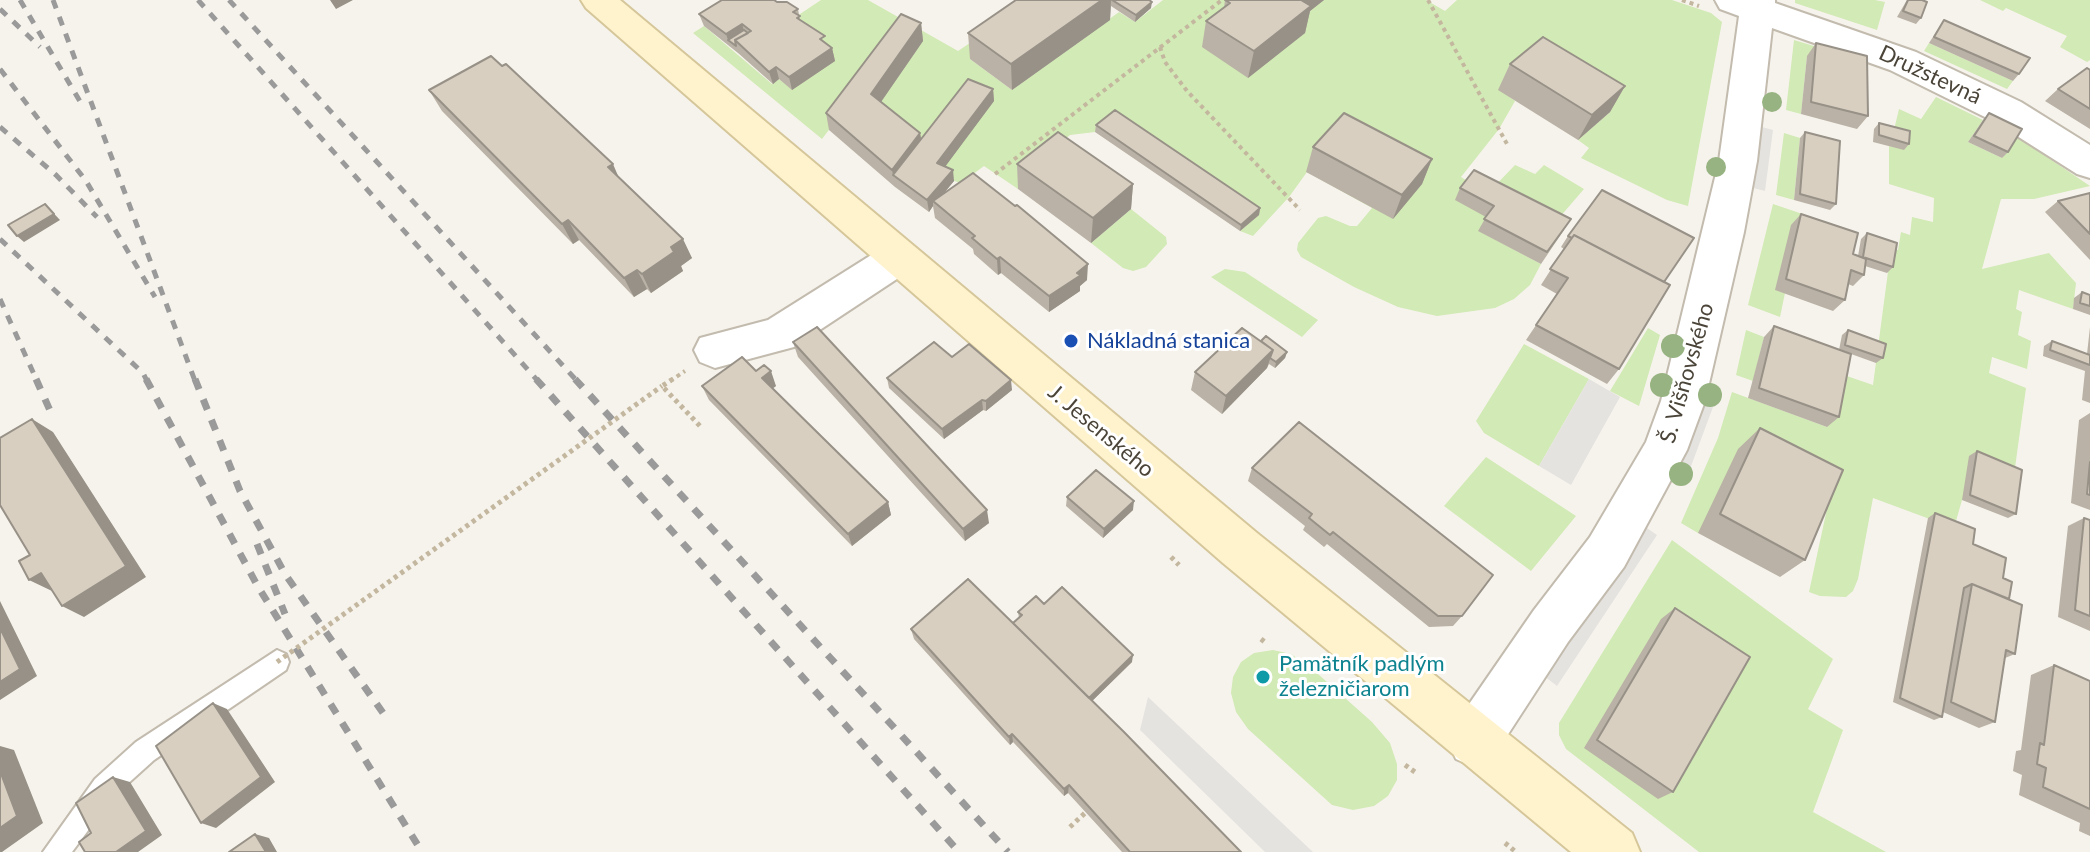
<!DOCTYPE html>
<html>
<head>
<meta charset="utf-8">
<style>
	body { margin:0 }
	canvas { display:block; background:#f6f3ec }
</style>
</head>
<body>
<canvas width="2090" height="852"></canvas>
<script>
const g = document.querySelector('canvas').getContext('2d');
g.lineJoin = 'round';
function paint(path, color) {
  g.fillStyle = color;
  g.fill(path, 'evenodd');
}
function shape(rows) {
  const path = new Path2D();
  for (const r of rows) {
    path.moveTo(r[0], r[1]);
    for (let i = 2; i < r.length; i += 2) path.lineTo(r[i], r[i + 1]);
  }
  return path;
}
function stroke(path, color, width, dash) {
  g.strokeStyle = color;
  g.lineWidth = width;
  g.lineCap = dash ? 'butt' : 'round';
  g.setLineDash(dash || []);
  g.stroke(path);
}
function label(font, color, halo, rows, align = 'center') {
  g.font = font + ' Lato,sans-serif';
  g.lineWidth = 6;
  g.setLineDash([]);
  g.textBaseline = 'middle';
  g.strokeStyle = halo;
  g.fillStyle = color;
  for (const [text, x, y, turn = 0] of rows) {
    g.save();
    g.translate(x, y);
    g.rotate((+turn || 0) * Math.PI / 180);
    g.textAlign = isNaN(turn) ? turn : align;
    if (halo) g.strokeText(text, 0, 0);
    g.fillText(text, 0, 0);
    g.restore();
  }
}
const green = shape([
	[821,0,868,0,958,51,1034,0,970,59,1012,90,1119,12,1135,22,1163,0,1426,0,1445,11,1457,0,1672,0,1711,13,1722,22,1688,206,1667,200,1581,158,1589,148,1578,140,1609,113,1499,89,1515,101,1499,129,1461,177,1469,182,1488,218,1479,231,1541,264,1530,285,1514,299,1495,308,1437,316,1398,307,1354,287,1301,257,1297,250,1298,243,1318,218,1326,216,1350,226,1357,226,1372,208,1307,172,1289,197,1253,236,1240,231,1258,215,1115,117,1095,132,1070,135,1053,149,1058,158,1018,189,984,166,961,183,954,181,923,150,874,112,903,32,822,139,693,33,704,26,772,84,779,79,792,89,794,18],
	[1795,0,1875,0,1885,2,1877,30,1795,3],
	[1980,0,2090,0,2090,60,2087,62,2060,47,2067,36,2006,8,2003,11],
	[1794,40,1857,59,1807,56,1801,114,1786,110],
	[1929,43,2013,81,2007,89,1924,51],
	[1936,97,1983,120,1968,142,2002,158,2016,136,2090,186,2034,199,2001,199,1982,269,2049,253,2076,283,2073,309,2019,290,2016,309,2022,312,2018,335,2031,341,2027,369,1992,357,1989,373,2026,388,2014,475,1962,500,1954,528,1873,498,1858,579,1853,591,1846,597,1820,596,1809,592,1830,495,1698,533,1681,523,1718,438,1732,392,1827,427,1838,373,1873,385,1891,249,1898,250,1901,232,1910,235,1912,217,1933,222,1934,198,1889,184,1889,146,1904,149,1893,134,1899,109,1921,119],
	[1784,133,1800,138,1794,200,1776,195],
	[1515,165,1535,174,1544,165,1584,189,1553,225,1489,192],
	[1773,204,1850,230,1847,244,1776,290,1785,293,1780,317,1748,305],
	[1131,209,1166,237,1167,244,1146,267,1133,271,1123,268,1091,243],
	[1225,269,1245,272,1318,320,1302,337,1211,277],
	[1648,328,1660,335,1639,406,1610,391],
	[1746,330,1764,337,1753,381,1736,375],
	[1524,344,1589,379,1539,466,1484,433,1476,421],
	[1486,457,1576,516,1531,571,1444,506],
	[1672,540,1833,659,1808,709,1843,730,1813,812,1886,852,1699,852,1566,749,1559,735,1559,723],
	[1273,650,1291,654,1309,666,1372,722,1390,743,1397,764,1397,780,1388,796,1374,806,1353,810,1332,805,1248,729,1236,712,1231,693,1233,677,1241,662,1254,653]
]);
const parking = shape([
	[1762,127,1773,130,1765,191,1753,188],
	[1589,379,1620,397,1571,485,1539,466],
	[1700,402,1713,407,1690,469,1677,463],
	[1644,526,1657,535,1557,686,1544,676],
	[1148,697,1313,852,1265,852,1140,730]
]);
const pathFar1 = shape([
	[1428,0,1507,144],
	[1682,0,1699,6],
	[1160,47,1165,62,1187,91,1300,210],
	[995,174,1222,0],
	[670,381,685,371]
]);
const path = shape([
	[673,379,662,386,700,426],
	[1171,557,1179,565],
	[1261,639,1266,643],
	[1405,765,1415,772],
	[1070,827,1086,812],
	[1505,843,1516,852]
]);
const lane = shape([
	[277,650,286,654,289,662,286,670,154,760,113,797,72,852,43,852,95,779,136,742,277,650]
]);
const street = shape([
	[1715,0,1775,0,1775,3,1916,52,2021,102,2090,145,2090,178,2077,174,1995,122,1890,70,1772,28,1757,161,1744,232,1705,401,1687,450,1624,567,1568,642,1492,759,1474,767,1456,759,1448,741,1456,723,1534,610,1590,537,1646,442,1661,401,1719,161,1739,16,1720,9,1715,0],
	[898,242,912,247,918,258,912,269,794,347,715,368,700,362,694,350,700,338,768,320,884,247,898,242]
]);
const secondary = shape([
	[581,0,620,0,1257,533,1632,833,1640,852,1571,852,1223,563,586,8,581,0]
]);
const railFar1 = shape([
	[20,0,84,108],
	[53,0,195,381],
	[198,0,538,381],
	[229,0,577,381],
	[0,9,40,47],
	[0,69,86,181,155,297],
	[0,127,56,175,97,217],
	[0,239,143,373,147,381],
	[0,299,37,381]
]);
const rail = shape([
	[36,379,52,415],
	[146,379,257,585,422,852],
	[195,379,240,491,285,574,383,713],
	[536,379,959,852],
	[575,379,1008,852],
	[257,544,285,614]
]);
const pathBridge = shape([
	[277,662,662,386]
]);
const trees = [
	[1772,102,10],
	[1716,167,10],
	[1673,346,12],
	[1662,385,12],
	[1710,395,12],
	[1681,474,12]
];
const wall = shape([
	[1016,0,1149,0,1151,8,1135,22,1111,6,1110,20,1012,90,970,59,968,33],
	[1225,0,1324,0,1310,11,1305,33,1248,78,1202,47,1206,21,1224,8],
	[1907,0,1922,0,1921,18,1916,24,1897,17],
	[777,2,798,9,800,20,832,48,835,61,792,90,779,79,773,84,738,53,704,26,699,14],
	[1944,20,2019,74,2013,81,1929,43],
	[921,23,923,41,881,102,920,133,921,139,993,89,994,101,945,166,954,181,944,193,1087,280,1080,286,1080,291,1049,312,1001,273,998,275,974,254,973,249,935,218,933,206,929,212,895,187,829,130,826,113],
	[1816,43,1868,116,1857,129,1801,114,1807,56],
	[1510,64,1625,86,1610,112,1578,140,1498,90],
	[2090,70,2090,129,2045,101,2058,89],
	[429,90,619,179,692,258,681,266,683,271,651,293,647,289,634,297,579,240,573,244,442,111],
	[1989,113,2008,152,2002,158,1968,142,1983,120],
	[1879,123,1909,144,1904,150,1873,142,1874,129],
	[1096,125,1260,208,1259,215,1240,231,1095,132],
	[1805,132,1836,204,1830,210,1794,200,1800,138],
	[1313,147,1432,159,1422,184,1393,219,1306,172],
	[1017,164,1133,184,1131,209,1091,243,1018,189],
	[1460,188,1564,230,1541,264,1478,231,1486,217,1455,200],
	[2090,193,2090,260,2045,212,2058,201],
	[1801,214,1853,254,1858,256,1861,239,1867,233,1893,267,1887,273,1865,266,1864,275,1853,286,1848,284,1845,300,1833,311,1775,290,1791,225],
	[1568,236,1664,282,1619,369,1607,384,1526,340,1557,294,1541,285,1564,249,1561,247],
	[2082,292,2090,295,2090,315,2073,309,2074,298],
	[1774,326,1839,350,1842,335,1848,330,1883,358,1876,363,1851,354,1839,417,1827,427,1748,398,1764,337],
	[2090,327,2090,403,2082,400,2085,371,2043,356,2044,346,2052,341,2087,354],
	[1261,341,1287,352,1285,358,1275,368,1269,364,1267,368,1222,414,1191,390,1195,372],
	[793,342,989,523,965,541,798,357],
	[952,357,1012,390,986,411,983,410,944,439,889,388,887,378],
	[756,371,776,386,773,388,888,502,891,515,852,546,709,400,702,386],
	[2090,413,2090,510,2071,503,2079,420],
	[1760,428,1805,560,1780,577,1698,533,1738,449],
	[1977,451,2016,514,2008,518,1962,500,1969,456],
	[1252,468,1462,616,1453,626,1429,627,1327,544,1324,547,1303,530,1305,526,1248,481],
	[1067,497,1133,510,1103,538,1066,506],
	[1935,513,1973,544,2003,578,2009,599,2015,654,2005,658,1995,722,1979,728,1943,712,1942,717,1934,720,1893,702,1928,518],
	[2084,518,2090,520,2090,631,2058,617,2068,526],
	[1044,604,1132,662,1092,701,1241,852,1122,852,1068,793,1064,796,1013,742,1010,745,914,639,911,629,1013,623,1019,618,1018,612],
	[1675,608,1673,792,1658,799,1584,748,1661,619],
	[2054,665,2090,681,2090,836,2079,831,2080,823,2019,795,2022,775,2013,771,2016,751,2021,750,2031,675]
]);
const shadedWall = shape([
	[330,0,353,0,336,9],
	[1102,0,1111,0,1110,20,1012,90,1011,64],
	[1298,0,1324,0,1310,11,1305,33,1248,78,1254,51],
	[1152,2,1151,8,1135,22,1136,15],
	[921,23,923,41,874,112,871,94],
	[742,24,746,37,735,40,728,40,730,46,726,34],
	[832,48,835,61,792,90,789,77],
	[776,67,779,79,773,84,769,72],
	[1625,86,1610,112,1578,140,1592,115],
	[993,89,994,101,939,175,937,163],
	[920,133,923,150,893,175,892,170],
	[1432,159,1422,184,1393,219,1402,195],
	[613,164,622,185,608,167],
	[953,170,954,181,935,204,933,201,933,206,929,212,927,200],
	[1133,184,1131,209,1091,243,1093,218],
	[45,204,60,220,24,242,17,236],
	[1260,208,1259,215,1240,231,1241,225],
	[568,220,579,240,573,244,562,224],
	[683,239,692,258,681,266,683,271,651,293,642,274,671,247],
	[1000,257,1001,273,998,275,997,259],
	[1088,264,1087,280,1080,286,1080,291,1049,312,1049,296],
	[637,270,647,289,634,297,624,278],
	[1273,350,1267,368,1222,414,1226,396],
	[1287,352,1285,358,1275,368,1276,362],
	[771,371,776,386,768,392,762,378],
	[1011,380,1012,390,986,411,986,401],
	[982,400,983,410,944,439,942,429],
	[32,419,53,432,146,577,84,617,62,606],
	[1134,501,1133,510,1103,538,1104,529],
	[888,502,891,515,852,546,848,534],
	[987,510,989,523,965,541,963,529],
	[41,573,52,591,29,580],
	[0,601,37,676,0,700],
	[1133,655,1132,662,1087,706,1088,699],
	[213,703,227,709,275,782,216,828,201,823],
	[1012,734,1013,742,1010,745,1009,737],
	[0,746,14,750,43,823,2,852,0,852],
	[113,777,130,782,162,835,138,852,116,852],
	[1069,785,1068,793,1064,796,1064,789],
	[255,834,269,838,277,852,266,852]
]);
const building = shape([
	[722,0,774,0,777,2,787,2,798,9,793,12,800,16,797,18,825,36,820,39,832,48,789,77,776,67,769,72,735,40,751,31,742,24,726,34,699,14,722,0],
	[1016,0,1102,0,1011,64,968,33,1016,0],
	[1112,0,1149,0,1152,2,1136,15,1112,0],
	[1225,0,1301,0,1311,6,1254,51,1206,21,1230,3,1225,0],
	[1908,0,1922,0,1927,2,1921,18,1903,11,1908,0],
	[901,14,921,23,871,94,920,133,892,170,826,113,901,14],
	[1944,20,2030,58,2019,74,1934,37,1944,20],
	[744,30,748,33,735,40,736,46,728,40,744,30],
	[1543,37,1625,86,1592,115,1510,64,1543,37],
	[1816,43,1867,56,1868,116,1811,102,1816,43],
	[491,56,502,66,506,64,613,164,608,167,683,239,671,247,674,252,642,274,637,270,624,278,568,220,562,224,429,90,491,56],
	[2087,68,2090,70,2090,109,2058,89,2087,68],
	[968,79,993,89,937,163,953,170,927,200,893,175,968,79],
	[1115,110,1260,208,1241,225,1096,125,1115,110],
	[1344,113,1432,159,1402,195,1313,147,1344,113],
	[1989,113,2022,129,2008,152,1974,136,1989,113],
	[1879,123,1910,131,1909,144,1879,135,1879,123],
	[1058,132,1133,184,1093,218,1017,164,1058,132],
	[1805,132,1840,141,1836,204,1800,194,1805,132],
	[1474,170,1571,219,1547,252,1484,219,1494,206,1460,188,1474,170],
	[973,173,1015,206,1017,205,1088,264,1077,273,1081,275,1049,296,1000,257,997,259,972,238,975,236,933,201,973,173],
	[1602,190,1694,238,1664,282,1574,235,1572,238,1568,236,1602,190],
	[2090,193,2090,234,2058,201,2090,193],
	[45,204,54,214,17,236,8,225,45,204],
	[1801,214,1858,233,1853,254,1866,259,1864,275,1851,270,1845,300,1786,279,1801,214],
	[1867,233,1897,243,1893,267,1863,257,1867,233],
	[1574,235,1670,285,1619,369,1536,325,1568,278,1550,269,1574,235],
	[2082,292,2090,295,2090,306,2080,303,2082,292],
	[1774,326,1851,354,1839,417,1759,388,1774,326],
	[817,327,987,510,963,529,793,342,817,327],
	[1242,328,1273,350,1226,396,1195,372,1242,328],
	[1848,330,1886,344,1883,358,1845,345,1848,330],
	[1266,336,1287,352,1276,362,1270,358,1273,350,1261,341,1266,336],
	[2052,341,2090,355,2090,365,2050,350,2052,341],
	[934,342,952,357,969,344,1011,380,986,401,982,400,942,429,887,378,934,342],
	[742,357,756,371,764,365,771,371,762,378,888,502,848,534,702,386,742,357],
	[32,419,126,566,62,606,41,573,29,580,19,561,30,555,0,505,0,438,32,419],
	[1299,422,1493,575,1462,616,1438,616,1333,532,1330,535,1309,518,1312,514,1252,468,1299,422],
	[1760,428,1843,470,1805,560,1720,514,1760,428],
	[1977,451,2022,470,2016,514,1970,495,1977,451],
	[2090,462,2090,495,2087,494,2090,462],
	[1096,470,1134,501,1104,529,1067,497,1096,470],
	[1935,513,1975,529,1973,544,2006,558,2003,578,2012,582,2009,599,1972,584,1964,588,1942,717,1900,698,1935,513],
	[2084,518,2090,520,2090,616,2075,610,2084,518],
	[968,579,1124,732,1241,852,1130,852,1069,785,1064,789,1012,734,1009,737,911,629,968,579],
	[1972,584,2022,605,2015,654,2006,650,1995,722,1951,702,1972,584],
	[1062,587,1133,655,1089,698,1013,623,1022,615,1018,612,1036,596,1044,604,1062,587],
	[1675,608,1750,657,1673,792,1597,740,1675,608],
	[0,628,20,669,0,682,0,628],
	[2054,665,2090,681,2090,809,2043,787,2046,768,2037,764,2040,743,2044,745,2054,665],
	[213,703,261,777,201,823,156,746,213,703],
	[0,771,17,816,0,828,0,771],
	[113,777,146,831,116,852,85,852,79,842,91,833,76,803,113,777],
	[255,834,266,852,229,852,255,834]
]);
const markers = [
	[1071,341,8,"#1a4fb4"],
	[1263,677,8,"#0f9aa8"]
];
const streetNames = [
	["Družstevná",1930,75,25],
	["Š. Višňovského",1687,373,-74],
	["J. Jesenského",1101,431,40]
];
const transitNames = [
	["Nákladná stanica",1087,341]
];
const cultureNames = [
	["Pamätník padlým",1279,664],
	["železničiarom",1279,689]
];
paint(green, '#d2eab5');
paint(parking, '#e5e3e0');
stroke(lane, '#c2bbae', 4);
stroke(street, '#c2bbae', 4);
stroke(secondary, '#d6c79b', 4);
stroke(pathFar1, '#c4b79f', 4, [4, 4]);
stroke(path, '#c4b79f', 5, [4, 4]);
paint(lane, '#fff');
paint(street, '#fff');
paint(secondary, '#fff3cd');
stroke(railFar1, '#9a9a9a', 5, [9, 9]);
stroke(rail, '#9a9a9a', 7, [11, 11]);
stroke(pathBridge, '#c4b79f', 5, [4, 4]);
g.fillStyle = '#97b381';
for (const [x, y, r] of trees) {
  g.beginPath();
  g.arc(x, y, r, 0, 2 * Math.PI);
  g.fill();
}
paint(wall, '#bab2a6');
paint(shadedWall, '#979187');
paint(building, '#d8cfc1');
stroke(building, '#979187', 2);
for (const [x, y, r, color] of markers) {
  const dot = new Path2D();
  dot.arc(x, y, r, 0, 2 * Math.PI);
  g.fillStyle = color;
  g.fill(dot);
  stroke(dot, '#fff', 3);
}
label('22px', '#4b4439', '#fff', streetNames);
label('22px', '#164399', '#fff', transitNames, 'left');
label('22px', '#0d838f', '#fff', cultureNames, 'left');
</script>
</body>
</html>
